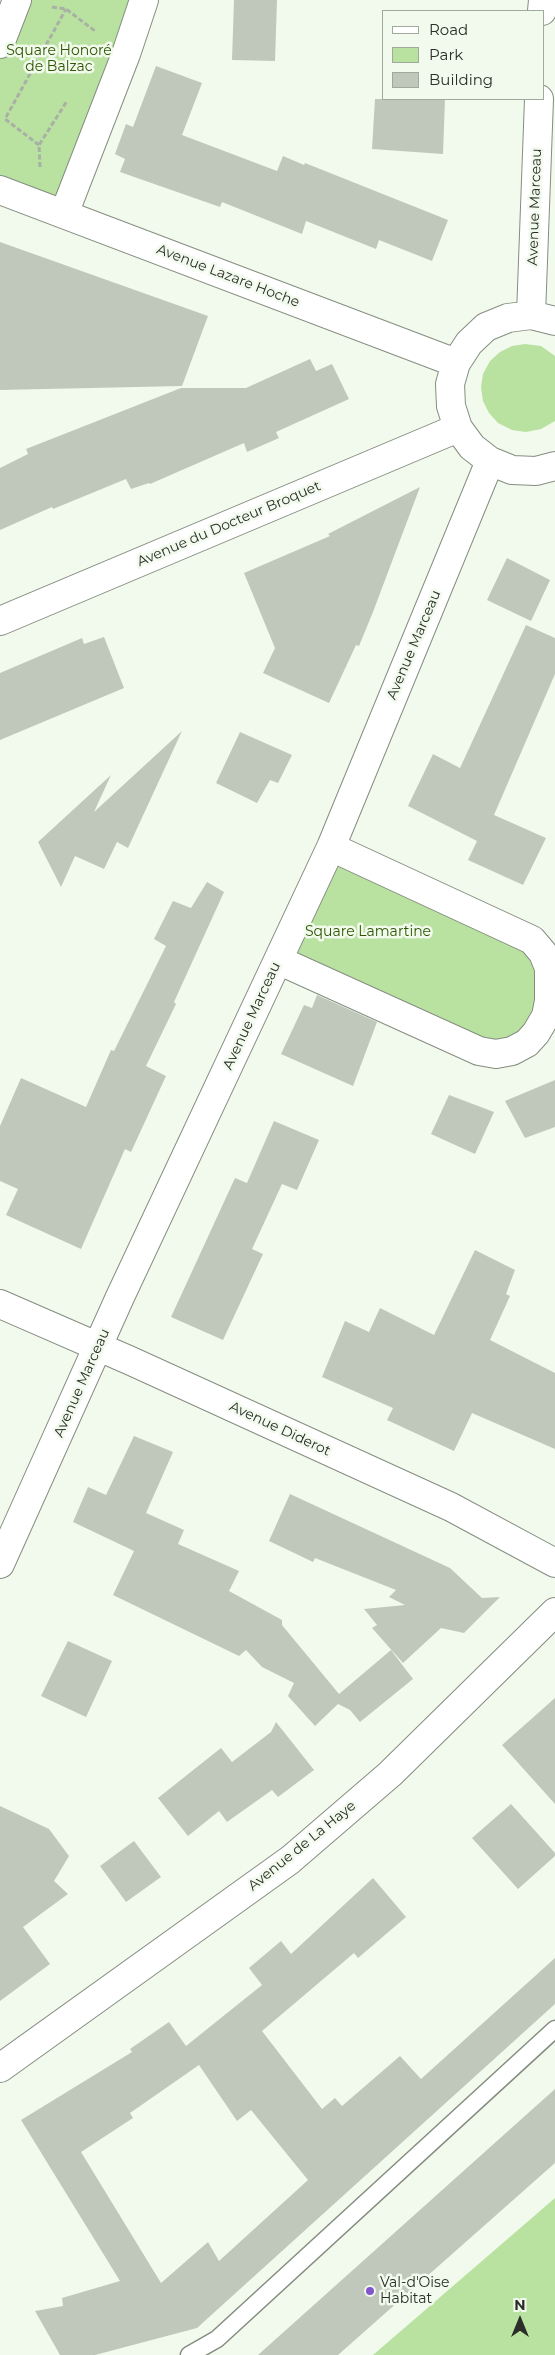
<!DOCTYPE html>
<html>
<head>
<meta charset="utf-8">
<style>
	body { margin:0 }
	#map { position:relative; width:555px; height:2355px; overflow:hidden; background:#f1faec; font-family:Montserrat,sans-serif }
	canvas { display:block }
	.legend { position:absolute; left:382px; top:10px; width:162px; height:90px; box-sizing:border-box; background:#f1faec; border:1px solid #a1a89e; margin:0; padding:6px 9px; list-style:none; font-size:15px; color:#2a2d28 }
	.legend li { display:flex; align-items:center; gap:10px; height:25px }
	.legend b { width:25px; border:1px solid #a1a89e }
	.north { position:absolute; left:495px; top:2295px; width:50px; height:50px; -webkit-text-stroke:4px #f1faec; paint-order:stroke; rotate:0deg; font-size:14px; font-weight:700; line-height:20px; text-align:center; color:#2a2d28 }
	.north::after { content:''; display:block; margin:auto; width:18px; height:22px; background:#2a2d28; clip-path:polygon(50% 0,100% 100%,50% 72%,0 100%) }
</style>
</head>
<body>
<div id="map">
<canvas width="555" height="2355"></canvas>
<ul class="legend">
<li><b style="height:6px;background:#fff"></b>Road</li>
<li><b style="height:14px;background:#b9e2a0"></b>Park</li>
<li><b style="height:14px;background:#c0c8bb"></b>Building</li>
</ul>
<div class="north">N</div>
</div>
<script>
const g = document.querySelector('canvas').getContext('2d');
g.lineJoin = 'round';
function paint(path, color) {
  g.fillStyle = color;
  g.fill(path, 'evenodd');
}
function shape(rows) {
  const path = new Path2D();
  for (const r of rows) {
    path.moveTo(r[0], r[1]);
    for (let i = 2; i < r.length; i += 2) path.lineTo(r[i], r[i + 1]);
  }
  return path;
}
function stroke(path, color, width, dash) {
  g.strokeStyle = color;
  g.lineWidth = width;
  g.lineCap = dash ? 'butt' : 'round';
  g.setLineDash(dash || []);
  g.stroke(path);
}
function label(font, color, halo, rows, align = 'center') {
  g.font = font + ' Montserrat,sans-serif';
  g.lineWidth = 5;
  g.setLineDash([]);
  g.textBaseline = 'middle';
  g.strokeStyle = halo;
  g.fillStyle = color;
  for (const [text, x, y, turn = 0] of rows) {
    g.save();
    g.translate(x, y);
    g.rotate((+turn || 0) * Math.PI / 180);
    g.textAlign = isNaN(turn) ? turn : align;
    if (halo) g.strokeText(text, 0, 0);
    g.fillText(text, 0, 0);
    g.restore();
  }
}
const green = shape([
	[17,0,144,0,64,214,0,190,0,44],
	[525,344,541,346,555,356,555,421,541,429,526,432,512,430,498,423,489,413,483,401,481,387,483,374,490,361,500,352,512,346],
	[331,847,532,940,549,1001,512,1051,278,960],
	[555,2198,555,2355,373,2355]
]);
const building = shape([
	[234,0,277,0,275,61,232,60],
	[156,66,202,83,182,135,277,171,283,156,304,165,305,163,448,220,432,261,379,240,376,249,306,221,302,234,222,202,220,207,120,172,125,159,115,154,126,124,133,127],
	[375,99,445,99,443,154,372,149],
	[0,242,208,316,182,386,0,390],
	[310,359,316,371,332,364,349,399,276,432,279,438,247,452,244,443,150,484,149,483,131,489,126,479,53,509,52,507,0,530,0,468,28,454,26,449,181,388,246,388],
	[420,487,373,612,359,646,356,645,329,703,263,673,275,648,244,573,330,536,328,534],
	[507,558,550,580,531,621,487,600],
	[526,625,555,638,555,674,494,815,546,838,523,885,468,860,477,841,408,806,433,754,460,768],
	[104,637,124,688,0,740,0,673,82,638,84,644],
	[182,731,128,848,117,842,104,869,75,856,61,887,38,842,111,775,94,812],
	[240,732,292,755,278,783,270,780,257,803,216,783],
	[207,882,224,892,174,1002,176,1004,146,1066,166,1076,131,1152,125,1149,81,1249,6,1215,18,1189,0,1181,0,1126,21,1078,86,1107,111,1050,114,1051,166,946,154,939,173,901,191,908],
	[317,995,377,1022,353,1086,281,1054,304,1005,312,1008],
	[555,1080,555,1127,525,1138,505,1101],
	[449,1095,494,1112,475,1154,431,1134],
	[274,1121,319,1140,297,1190,282,1184,252,1249,263,1254,223,1340,171,1317,235,1178,247,1183],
	[475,1250,515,1270,506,1294,510,1296,490,1340,555,1373,555,1449,472,1413,454,1451,387,1420,393,1408,322,1377,345,1321,369,1332,380,1308,434,1335],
	[134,1436,173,1452,146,1513,184,1530,178,1544,239,1571,229,1591,282,1620,282,1625,339,1694,391,1650,413,1679,360,1722,350,1710,338,1704,315,1726,288,1696,294,1683,262,1667,246,1650,239,1656,113,1595,134,1551,73,1522,88,1487,106,1495],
	[290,1494,450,1568,482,1598,500,1597,464,1633,441,1628,403,1663,372,1628,377,1625,364,1609,405,1605,389,1597,396,1590,315,1558,313,1562,269,1541],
	[68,1641,112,1661,86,1717,41,1696],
	[555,1698,555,1804,502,1745],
	[276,1722,314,1770,278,1797,272,1790,227,1822,219,1811,188,1836,158,1798,221,1748,232,1762,271,1732],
	[511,1804,555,1853,555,1856,518,1889,472,1838],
	[0,1806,49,1829,69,1856,54,1881,68,1894,23,1927,50,1964,0,2001],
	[134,1841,161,1877,126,1902,100,1866],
	[373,1878,406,1917,358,1958,354,1953,262,2031,322,2109,335,2098,342,2106,400,2056,421,2079,555,1958,555,2004,197,2328,95,2355,60,2355,35,2311,63,2306,62,2298,120,2281,21,2120,132,2052,130,2049,169,2022,186,2046,262,1985,249,1968,281,1941,291,1954],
	[199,2065,237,2121,251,2110,308,2180,219,2261,208,2242,161,2283,81,2152,133,2118,130,2113],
	[555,2089,555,2163,338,2355,258,2355]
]);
const path = shape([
	[52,7,66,9,95,31],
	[39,145,5,119,66,9],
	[40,167,39,145,67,101]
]);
const lane = shape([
	[189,2355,217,2339,555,2029]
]);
const street = shape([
	[542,11,543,0],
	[0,44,17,0],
	[0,190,456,363],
	[64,214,126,54,144,0],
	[531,315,539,99],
	[555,321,531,315,508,318,486,327,469,343,456,363,450,384,451,406,458,428,472,447,490,461,512,470,536,471,555,466],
	[0,621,458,428],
	[278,960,479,1051,496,1054,512,1051,527,1043,536,1033,546,1016,549,1001,549,968,543,953,532,940,331,847],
	[0,1304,131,1361,451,1507,555,1563],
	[0,1564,120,1297,331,847,490,461],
	[0,2068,290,1860,390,1774,555,1612]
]);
const markers = [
	[370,2291,5,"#8255ce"]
];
const parkNames = [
	["Square Honoré",59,51],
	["de Balzac",59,67],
	["Square Lamartine",368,932]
];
const streetNames = [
	["Avenue Marceau",535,207,-88],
	["Avenue Lazare Hoche",228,276,21],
	["Avenue du Docteur Broquet",229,524,-23],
	["Avenue Marceau",414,645,-67],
	["Avenue Marceau",252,1016,-65],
	["Avenue Marceau",82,1383,-66],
	["Avenue Diderot",280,1429,25],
	["Avenue de La Haye",302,1846,-39]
];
const poiNames = [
	["Val-d'Oise",380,2283],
	["Habitat",380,2299]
];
paint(green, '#b9e2a0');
paint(building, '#c0c8bb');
stroke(lane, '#858d81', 19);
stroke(street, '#858d81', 30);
stroke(path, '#a9b0a5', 3, [5, 2.5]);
stroke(lane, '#fff', 16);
stroke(street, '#fff', 28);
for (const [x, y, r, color] of markers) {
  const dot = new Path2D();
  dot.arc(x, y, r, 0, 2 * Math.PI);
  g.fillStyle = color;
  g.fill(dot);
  stroke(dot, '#f1faec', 2);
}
label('14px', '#2f5703', '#f1faec', parkNames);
label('14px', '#2a2d28', '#f1faec', streetNames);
label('14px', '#2a2d28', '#f1faec', poiNames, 'left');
</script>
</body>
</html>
